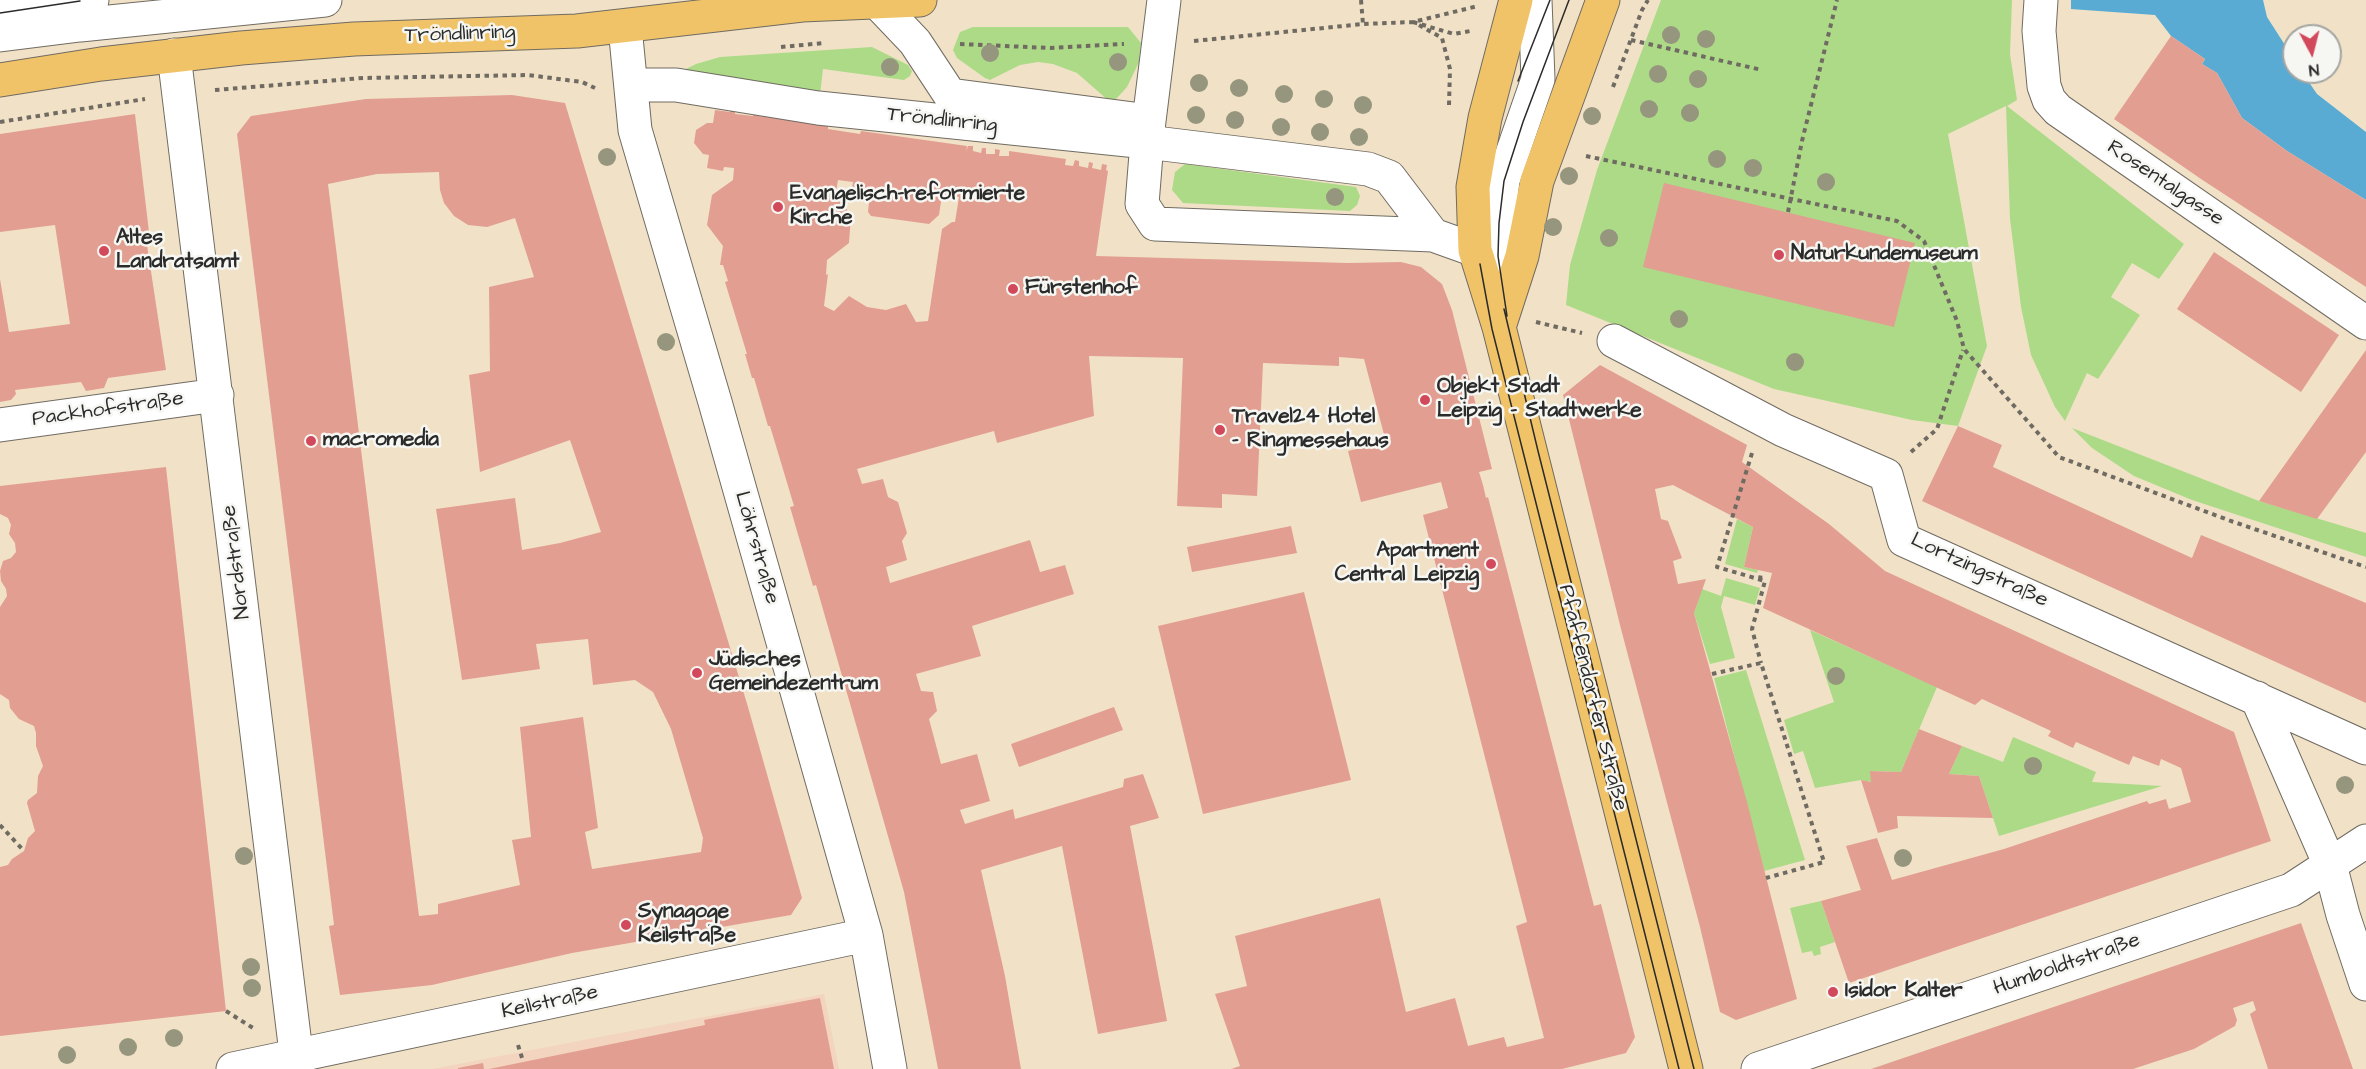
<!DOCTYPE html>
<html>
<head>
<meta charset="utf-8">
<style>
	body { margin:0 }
	#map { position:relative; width:2366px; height:1069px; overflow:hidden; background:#f1e2c7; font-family:"Architects Daughter",sans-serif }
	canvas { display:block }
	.north { position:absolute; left:2282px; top:24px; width:60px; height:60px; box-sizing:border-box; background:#f6f6f2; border:2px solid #a5a5a2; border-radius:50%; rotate:173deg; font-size:16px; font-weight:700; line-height:24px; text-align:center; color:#2b2b2b }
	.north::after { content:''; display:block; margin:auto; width:21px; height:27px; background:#d1495b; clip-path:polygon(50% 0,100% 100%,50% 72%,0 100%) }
</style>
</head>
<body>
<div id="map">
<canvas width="2366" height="1069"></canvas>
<div class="north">N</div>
</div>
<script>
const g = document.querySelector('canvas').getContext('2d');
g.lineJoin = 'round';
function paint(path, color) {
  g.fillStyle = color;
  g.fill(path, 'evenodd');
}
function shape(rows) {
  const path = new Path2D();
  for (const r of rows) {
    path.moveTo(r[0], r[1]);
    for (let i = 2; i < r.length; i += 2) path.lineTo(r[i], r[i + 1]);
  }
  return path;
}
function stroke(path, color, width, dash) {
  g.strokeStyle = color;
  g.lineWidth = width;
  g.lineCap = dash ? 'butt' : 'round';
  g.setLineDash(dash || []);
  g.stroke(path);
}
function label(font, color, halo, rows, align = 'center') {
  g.font = font + ' "Architects Daughter",sans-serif';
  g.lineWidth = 5;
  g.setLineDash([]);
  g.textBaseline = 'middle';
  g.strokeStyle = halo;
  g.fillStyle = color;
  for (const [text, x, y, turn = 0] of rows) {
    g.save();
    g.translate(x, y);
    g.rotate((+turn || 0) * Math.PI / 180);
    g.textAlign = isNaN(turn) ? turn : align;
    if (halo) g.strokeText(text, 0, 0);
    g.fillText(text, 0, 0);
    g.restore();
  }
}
const built = shape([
	[824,994,839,1069,432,1069]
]);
const green = shape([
	[1661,0,2012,0,2010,54,2017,100,2007,106,2184,244,2159,279,2132,263,2111,297,2140,315,2098,379,2087,373,2065,421,2055,407,2031,355,2021,307,2010,219,2006,106,1948,134,1987,346,1958,426,1912,420,1774,389,1566,305,1570,265,1597,170],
	[973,27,1128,27,1141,43,1139,62,1127,87,1116,99,1109,101,1077,73,1053,64,1038,62,1020,65,990,80,985,78,957,58,953,50,960,32],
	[872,47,908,65,912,71,910,76,904,80,823,69,819,103,678,73,696,64,720,57],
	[1185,164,1356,187,1360,196,1357,205,1350,211,1183,203,1172,190,1175,172],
	[2072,428,2259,501,2366,533,2366,557,2192,500,2134,476,2092,448],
	[1737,519,1753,527,1744,567,1758,570,1757,573,1725,564],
	[1726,578,1760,588,1755,605,1724,596,1721,607,1735,658,1710,664,1694,613,1702,589,1721,596],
	[1810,630,1937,687,1901,772,1871,771,1871,782,1861,780,1815,788,1803,751,1794,754,1784,720,1834,702],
	[1746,670,1805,860,1764,871,1714,678],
	[2013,737,2096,772,2092,782,2162,786,1999,836,1979,776,1949,774,1962,746,2003,762],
	[1821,901,1835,942,1820,947,1821,954,1814,956,1812,951,1802,953,1790,908]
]);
const water = shape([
	[2014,0,2263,0,2267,17,2294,59,2294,72,2302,72,2317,94,2366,132,2366,200,2287,151,2242,118,2217,73,2202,64,2205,59,2171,36,2155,15,2014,5]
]);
const pier = shape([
	[2012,0,2071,0,2071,12,2013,8]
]);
const building = shape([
	[2171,36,2205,59,2202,64,2217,73,2242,118,2287,151,2366,200,2366,287,2201,179,2114,119],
	[512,95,565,103,748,707,802,898,791,915,572,953,432,985,340,995,329,926,334,925,237,134,251,116,366,99],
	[439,172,440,190,444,203,454,216,468,225,487,227,515,218,534,277,489,287,490,371,469,375,480,472,570,440,601,532,560,543,522,550,515,498,436,509,462,680,540,669,536,644,588,639,593,685,635,680,653,692,671,729,703,838,701,852,592,869,585,832,598,828,583,717,520,727,531,837,512,840,520,885,438,904,438,914,419,916,328,184,377,174],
	[730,108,735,109,735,114,753,116,754,111,759,112,759,116,828,125,828,129,860,134,861,131,967,146,966,151,968,146,973,146,973,151,981,153,982,148,986,148,986,154,995,154,995,149,1000,150,999,156,1009,156,1009,151,1066,159,1065,165,1073,166,1075,160,1079,161,1079,166,1088,168,1089,162,1093,163,1092,168,1101,170,1102,164,1107,165,1106,170,1108,171,1096,256,1348,263,1401,262,1421,267,1442,284,1452,310,1492,469,1479,472,1483,485,1486,498,1488,497,1594,906,1601,904,1635,1037,1626,1053,1562,1069,1231,1069,1240,1066,1215,994,1247,986,1235,936,1380,898,1406,1012,1455,998,1468,1046,1504,1037,1507,1047,1544,1038,1516,926,1527,922,1423,515,1448,508,1441,482,1361,502,1348,451,1386,442,1364,359,1339,357,1339,366,1263,363,1257,496,1222,494,1222,508,1177,506,1183,358,1089,356,1094,416,997,443,994,431,857,469,862,484,883,479,888,497,898,502,907,533,902,541,907,560,886,567,890,583,1030,540,1040,572,1065,565,1074,594,972,626,981,656,916,674,921,691,933,692,937,711,929,719,941,764,977,754,990,801,960,810,965,824,1013,809,1015,819,1123,787,1124,779,1143,774,1159,818,1130,826,1167,1021,1098,1034,1062,846,981,870,1005,976,1021,1069,938,1069,904,892,816,585,813,586,790,507,794,506,770,426,768,426,754,378,752,378,745,354,747,354,725,282,728,281,723,265,720,265,723,246,707,225,712,195,733,180,734,168,724,167,723,171,707,168,709,155,703,154,694,143,696,130,707,123,713,123,715,110,730,112],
	[838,180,853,182,851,194,855,201,869,202,868,212,871,216,929,224,939,215,942,195,959,197,955,222,952,222,942,229,928,321,916,322,906,304,886,310,867,307,849,296,834,311,824,306,828,274,826,275,827,260,849,243,851,215,838,198,836,192],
	[135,114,149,232,145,232,166,370,108,378,104,388,86,391,81,382,15,390,16,394,11,400,0,402,0,279,9,332,70,324,55,225,0,232,0,134],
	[1664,183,1915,243,1894,327,1643,267],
	[2214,252,2339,335,2301,392,2177,309],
	[2366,350,2366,452,2317,519,2259,501],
	[1600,365,1747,445,1742,462,1829,524,1885,571,2234,732,2271,841,1849,983,1821,901,1861,890,1846,846,1877,838,1892,880,2004,849,2147,801,2149,804,2166,799,2169,809,2191,802,2181,768,2161,759,2159,766,2133,756,2129,765,2076,742,2073,748,2048,736,2051,731,2021,717,1982,699,1975,705,1763,608,1772,573,1744,567,1753,527,1673,485,1655,489,1661,519,1668,521,1682,558,1673,561,1678,584,1706,579,1694,613,1747,802,1797,999,1736,1020,1720,1012,1700,927,1621,629,1563,395],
	[1958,426,2002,445,1993,467,2192,558,2201,535,2366,603,2366,703,1922,501],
	[166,467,226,1011,0,1036,0,867,8,865,12,859,24,851,28,838,35,831,27,803,28,800,37,793,38,776,43,766,36,746,36,733,34,726,19,719,10,708,9,700,0,694,0,607,7,596,6,589,1,581,0,571,3,561,11,558,16,552,15,543,9,534,11,525,8,518,0,514,0,486],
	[1291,526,1297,553,1192,572,1187,547],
	[1304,592,1351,780,1203,814,1158,626],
	[1114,707,1123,730,1019,767,1011,744],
	[1919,729,1962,746,1949,774,1979,776,1993,818,1897,816,1898,828,1878,833,1861,780,1871,782,1870,771,1901,772],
	[2301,923,2353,1069,2268,1069,2250,1014,2256,1010,2253,1001,2233,1008,2237,1020,2235,1026,2194,1049,2133,1069,1871,1069],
	[820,998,834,1069,489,1069,705,1025,704,1020],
	[483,1063,484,1069,458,1069,458,1068]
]);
const path = shape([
	[1361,0,1363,24],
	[1413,22,1454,34,1470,31],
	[1419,25,1442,38,1450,69,1449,105],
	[1631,40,1762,70],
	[1194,41,1363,24,1413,22,1478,6],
	[960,44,1050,48,1124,44],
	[781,47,824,43],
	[1613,87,1642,10,1648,0],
	[215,90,363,78,528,75,582,82,595,88],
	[0,122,145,99],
	[1586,156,1897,221,1924,241,1957,321,1964,349,2059,457,2231,521,2366,567],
	[1788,212,1802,141,1837,0],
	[1536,322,1582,333],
	[1911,452,1937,429,1963,350],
	[1752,453,1717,567,1765,581,1752,629,1761,663],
	[1760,580,1761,571],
	[1712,674,1761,663,1824,862,1766,878],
	[0,825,24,851],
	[226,1011,253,1028],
	[518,1045,523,1061]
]);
const minor = shape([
	[2041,0,2039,31,2044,86,2049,100,2058,110,2366,323],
	[876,1,915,42,950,95,1149,121,1164,0],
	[0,10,92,0],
	[625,27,635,130,715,402,866,935,890,1069],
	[0,35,80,25,325,0],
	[174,55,298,1069],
	[631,85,676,85,818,108,1147,142,1149,121],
	[1433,235,1389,177,1368,169,1147,142,1142,204,1155,224,1433,235,1475,250],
	[1504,309,1498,274,1498,223,1503,180,1538,79,1535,0],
	[1614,341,1783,430,1886,475,1904,540,2366,748],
	[0,425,217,395],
	[2257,698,2330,865,2343,915,2366,984],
	[233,1069,866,935],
	[1758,1069,2291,890,2366,841]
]);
const major = shape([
	[1516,0,1485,118,1473,187,1475,250,1499,327,1686,1069],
	[0,80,101,64,241,48,354,39,577,31,802,5,920,0],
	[1499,327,1522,256,1537,181,1603,0]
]);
const tram = shape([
	[0,13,80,1],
	[1518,81,1550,0],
	[1480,264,1492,329,1679,1069],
	[1504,309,1538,451,1694,1069],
	[1507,316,1498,256,1499,223,1504,181,1523,122,1569,0]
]);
const trees = [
	[1671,35],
	[1706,39],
	[990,53],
	[1118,62],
	[890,67],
	[1658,74],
	[1698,79],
	[1199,83],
	[1239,88],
	[1284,94],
	[1324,99],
	[1363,105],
	[1649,109],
	[1690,113],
	[1196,115],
	[1592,116],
	[1235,120],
	[1281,127],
	[1320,132],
	[1359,137],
	[607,157],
	[1717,159],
	[1753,168],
	[1569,176],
	[1826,182],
	[1335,197],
	[1553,227],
	[1609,238],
	[1679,319],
	[666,342],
	[1795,362],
	[1836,676],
	[2033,766],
	[2345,785],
	[244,856],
	[1903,858],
	[251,967],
	[252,988],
	[174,1038],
	[128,1047],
	[67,1055]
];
const markers = [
	[778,207,6,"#d1495b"],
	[104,251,6,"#d1495b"],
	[1779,255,6,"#d1495b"],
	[1013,289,6,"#d1495b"],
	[1425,400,6,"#d1495b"],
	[1220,430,6,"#d1495b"],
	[311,441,6,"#d1495b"],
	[1491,564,6,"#d1495b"],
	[697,673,6,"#d1495b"],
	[626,925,6,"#d1495b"],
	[1833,992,6,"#d1495b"]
];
const streetNames = [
	["Tröndlinring",460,35,-2],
	["Tröndlinring",942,121,6],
	["Rosentalgasse",2165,184,34],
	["Packhofstraße",108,410,-8],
	["Löhrstraße",756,548,74],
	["Nordstraße",237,562,-97],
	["Lortzingstraße",1979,571,25],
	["Pfaffendorfer Straße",1592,698,76],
	["Humboldtstraße",2067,965,-19],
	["Keilstraße",550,1003,-12]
];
const poiNames = [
	["Evangelisch-reformierte",790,195],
	["Kirche",790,219],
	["Altes",116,239],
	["Landratsamt",116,263],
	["Naturkundemuseum",1791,255],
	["Fürstenhof",1025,289],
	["Objekt Stadt",1437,388],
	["Leipzig - Stadtwerke",1437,412],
	["Travel24 Hotel",1232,418],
	["- Ringmessehaus",1232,442],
	["macromedia",323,441],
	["Apartment",1479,552,"right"],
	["Central Leipzig",1479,576,"right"],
	["Jüdisches",709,661],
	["Gemeindezentrum",709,685],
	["Synagoge",638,913],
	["Keilstraße",638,937],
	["Isidor Kalter",1845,992]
];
paint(built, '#f3d4bf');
paint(green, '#acda87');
paint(water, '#59abd4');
paint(pier, '#f1e2c7');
paint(building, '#e29e91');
stroke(minor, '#706b62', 35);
stroke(major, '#706b62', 35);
stroke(path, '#706b62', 4, [4.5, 4.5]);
stroke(minor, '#fff', 33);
stroke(major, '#f1c369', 33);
stroke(tram, '#2b2b2b', 1.5);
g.fillStyle = '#96967e';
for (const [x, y] of trees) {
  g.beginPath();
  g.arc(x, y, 9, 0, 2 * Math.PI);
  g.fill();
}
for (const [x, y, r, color] of markers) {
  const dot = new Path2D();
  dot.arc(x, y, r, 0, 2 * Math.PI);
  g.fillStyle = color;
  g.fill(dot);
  stroke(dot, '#f6f6f2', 2);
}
label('21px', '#2b2b2b', '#f6f6f2', streetNames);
label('bold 21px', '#2b2b2b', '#f6f6f2', poiNames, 'left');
</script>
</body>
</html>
